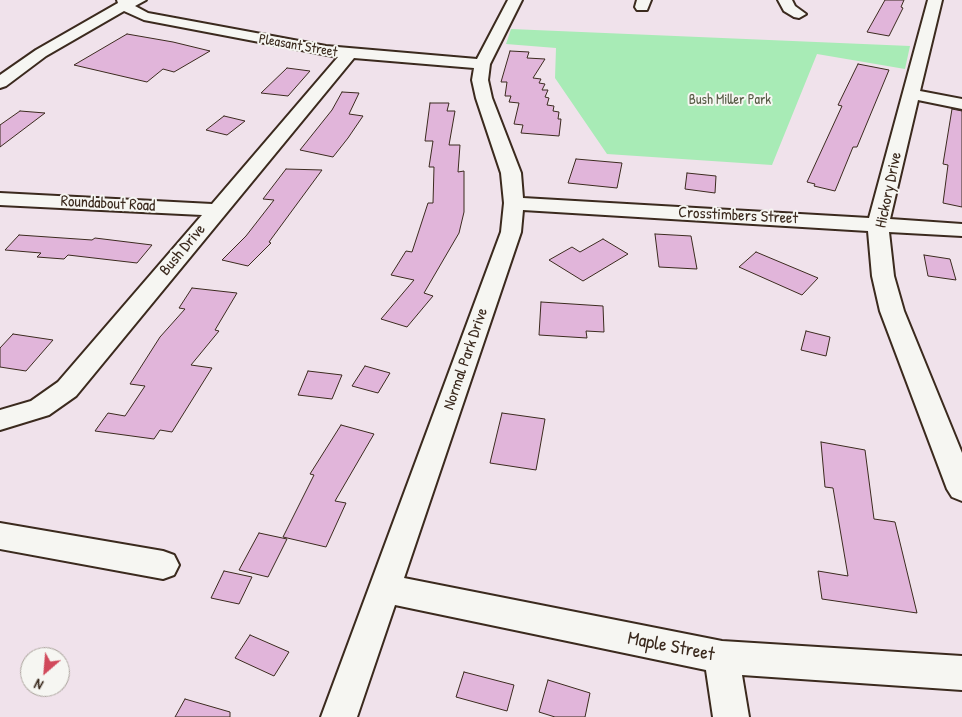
<!DOCTYPE html>
<html>
<head>
<meta charset="utf-8">
<style>
	body { margin:0 }
	#map { position:relative; width:962px; height:717px; overflow:hidden; background:#f0e2eb; font-family:"Patrick Hand",sans-serif }
	canvas { display:block }
	.north { position:absolute; left:20px; top:647px; width:50px; height:50px; box-sizing:border-box; background:#f6f6f2; border:1px solid #aba49d; border-radius:50%; rotate:207deg; font-size:14px; font-weight:700; line-height:20px; text-align:center; color:#3b2a1e }
	.north::after { content:''; display:block; margin:auto; width:18px; height:22px; background:#d1495b; clip-path:polygon(50% 0,100% 100%,50% 72%,0 100%) }
</style>
</head>
<body>
<div id="map">
<canvas width="962" height="717"></canvas>
<div class="north">N</div>
</div>
<script>
const g = document.querySelector('canvas').getContext('2d');
g.lineJoin = 'round';
function paint(path, color) {
  g.fillStyle = color;
  g.fill(path, 'evenodd');
}
function shape(rows) {
  const path = new Path2D();
  for (const r of rows) {
    path.moveTo(r[0], r[1]);
    for (let i = 2; i < r.length; i += 2) path.lineTo(r[i], r[i + 1]);
  }
  return path;
}
function stroke(path, color, width, dash) {
  g.strokeStyle = color;
  g.lineWidth = width;
  g.lineCap = dash ? 'butt' : 'round';
  g.setLineDash(dash || []);
  g.stroke(path);
}
function label(font, color, halo, rows, align = 'center') {
  g.font = font + ' "Patrick Hand",sans-serif';
  g.lineWidth = 4;
  g.setLineDash([]);
  g.textBaseline = 'middle';
  g.strokeStyle = halo;
  g.fillStyle = color;
  for (const [text, x, y, turn = 0] of rows) {
    g.save();
    g.translate(x, y);
    g.rotate((+turn || 0) * Math.PI / 180);
    g.textAlign = isNaN(turn) ? turn : align;
    if (halo) g.strokeText(text, 0, 0);
    g.fillText(text, 0, 0);
    g.restore();
  }
}
const green = shape([
	[511,29,910,46,905,69,817,54,772,165,607,154,555,78,556,48,506,44]
]);
const building = shape([
	[885,0,904,0,901,7,903,8,889,36,867,32,885,0],
	[127,34,173,42,210,51,174,72,163,69,147,82,74,65,127,34],
	[510,51,529,52,527,58,545,59,533,78,541,79,539,83,545,84,542,90,548,90,545,97,549,98,547,105,554,106,553,111,559,112,558,119,561,119,559,136,521,133,523,125,514,124,519,103,509,102,511,96,505,96,507,82,501,82,510,51],
	[858,64,889,70,857,147,853,147,835,191,814,186,815,184,807,182,842,106,838,105,858,64],
	[287,68,310,71,288,96,261,93,287,68],
	[342,92,359,93,349,114,363,116,348,138,333,157,300,150,332,110,342,92],
	[430,103,449,103,447,111,455,111,449,145,460,145,458,172,464,171,464,212,459,233,424,293,433,296,407,327,381,319,414,280,391,275,406,251,412,252,428,203,433,203,434,167,429,167,433,141,425,141,430,103],
	[952,109,962,111,962,207,943,203,948,165,943,164,952,109],
	[20,111,45,113,0,147,0,125,20,111],
	[224,116,245,121,227,135,206,130,224,116],
	[576,159,622,163,617,188,568,183,576,159],
	[286,169,322,170,269,242,271,243,248,266,222,260,246,236,274,200,263,199,286,169],
	[687,173,716,176,715,193,685,189,687,173],
	[655,234,691,236,697,269,659,267,655,234],
	[19,235,92,240,95,238,152,245,137,263,68,255,64,259,37,257,41,253,5,250,19,235],
	[603,239,628,254,583,281,549,260,572,247,580,252,603,239],
	[756,252,818,278,802,295,739,267,756,252],
	[924,255,950,259,956,280,928,276,924,255],
	[192,288,237,293,215,330,219,331,191,365,212,368,172,432,160,430,154,439,95,431,108,413,125,416,145,386,130,384,160,337,185,309,179,308,192,288],
	[541,302,603,306,604,332,586,331,587,338,539,335,541,302],
	[806,331,830,337,826,356,801,350,806,331],
	[13,334,53,340,26,371,0,367,0,348,13,334],
	[365,366,390,373,378,393,352,386,365,366],
	[308,371,342,375,332,399,298,395,308,371],
	[502,413,545,419,536,470,490,463,502,413],
	[341,425,374,434,335,501,346,503,326,547,283,537,314,475,310,474,341,425],
	[821,442,865,450,874,519,895,522,917,613,822,599,818,571,848,576,833,488,825,487,821,442],
	[259,533,287,539,268,577,239,570,259,533],
	[224,571,252,577,239,604,211,598,224,571],
	[250,635,289,652,274,676,235,658,250,635],
	[464,672,514,685,507,711,456,697,464,672],
	[548,680,590,693,585,717,555,717,539,712,548,680],
	[185,699,230,712,230,717,175,717,185,699]
]);
const minor = shape([
	[117,0,146,0,135,6,148,13,326,46,477,59,508,0,522,0,490,64,488,80,492,98,521,173,523,198,869,218,928,0,942,0,920,91,962,99,962,109,918,100,890,219,962,224,962,236,889,232,894,276,904,311,962,453,962,501,952,497,947,489,880,311,872,276,868,231,523,210,521,232,404,578,722,641,962,656,962,690,742,675,749,717,713,717,706,670,395,605,357,717,321,717,501,232,504,203,501,173,476,98,472,80,474,68,354,58,76,396,49,415,0,430,0,410,31,401,58,382,202,215,0,205,0,193,212,204,338,57,144,20,124,11,46,56,6,86,0,88,0,75,36,50,118,3,117,0],
	[637,0,651,0,647,10,637,10,635,7,637,0],
	[778,0,792,0,795,6,806,14,799,18,794,17,784,11,778,0],
	[0,523,163,551,174,555,179,565,174,575,163,579,0,549,0,523]
]);
const farStreetnames = [
	["Pleasant Street",298,46,10]
];
const farParknames = [
	["Bush Miller Park",730,100]
];
const streetNames = [
	["Hickory Drive",889,190,-78],
	["Roundabout Road",108,204,3],
	["Crosstimbers Street",738,216,3],
	["Bush Drive",183,250,-50],
	["Normal Park Drive",466,359,-71]
];
const nearStreetnames = [
	["Maple Street",671,647,11]
];
paint(green, '#a8ebb6');
paint(building, '#e1b5da');
stroke(building, '#3b2a1e', 1);
stroke(minor, '#3b2a1e', 4);
paint(minor, '#f6f6f2');
label('14px', '#3b2a1e', '#f6f6f2', farStreetnames);
label('14px', '#565a44', '#f6f6f2', farParknames);
label('16px', '#3b2a1e', '#f6f6f2', streetNames);
label('19px', '#3b2a1e', '#f6f6f2', nearStreetnames);
</script>
</body>
</html>
